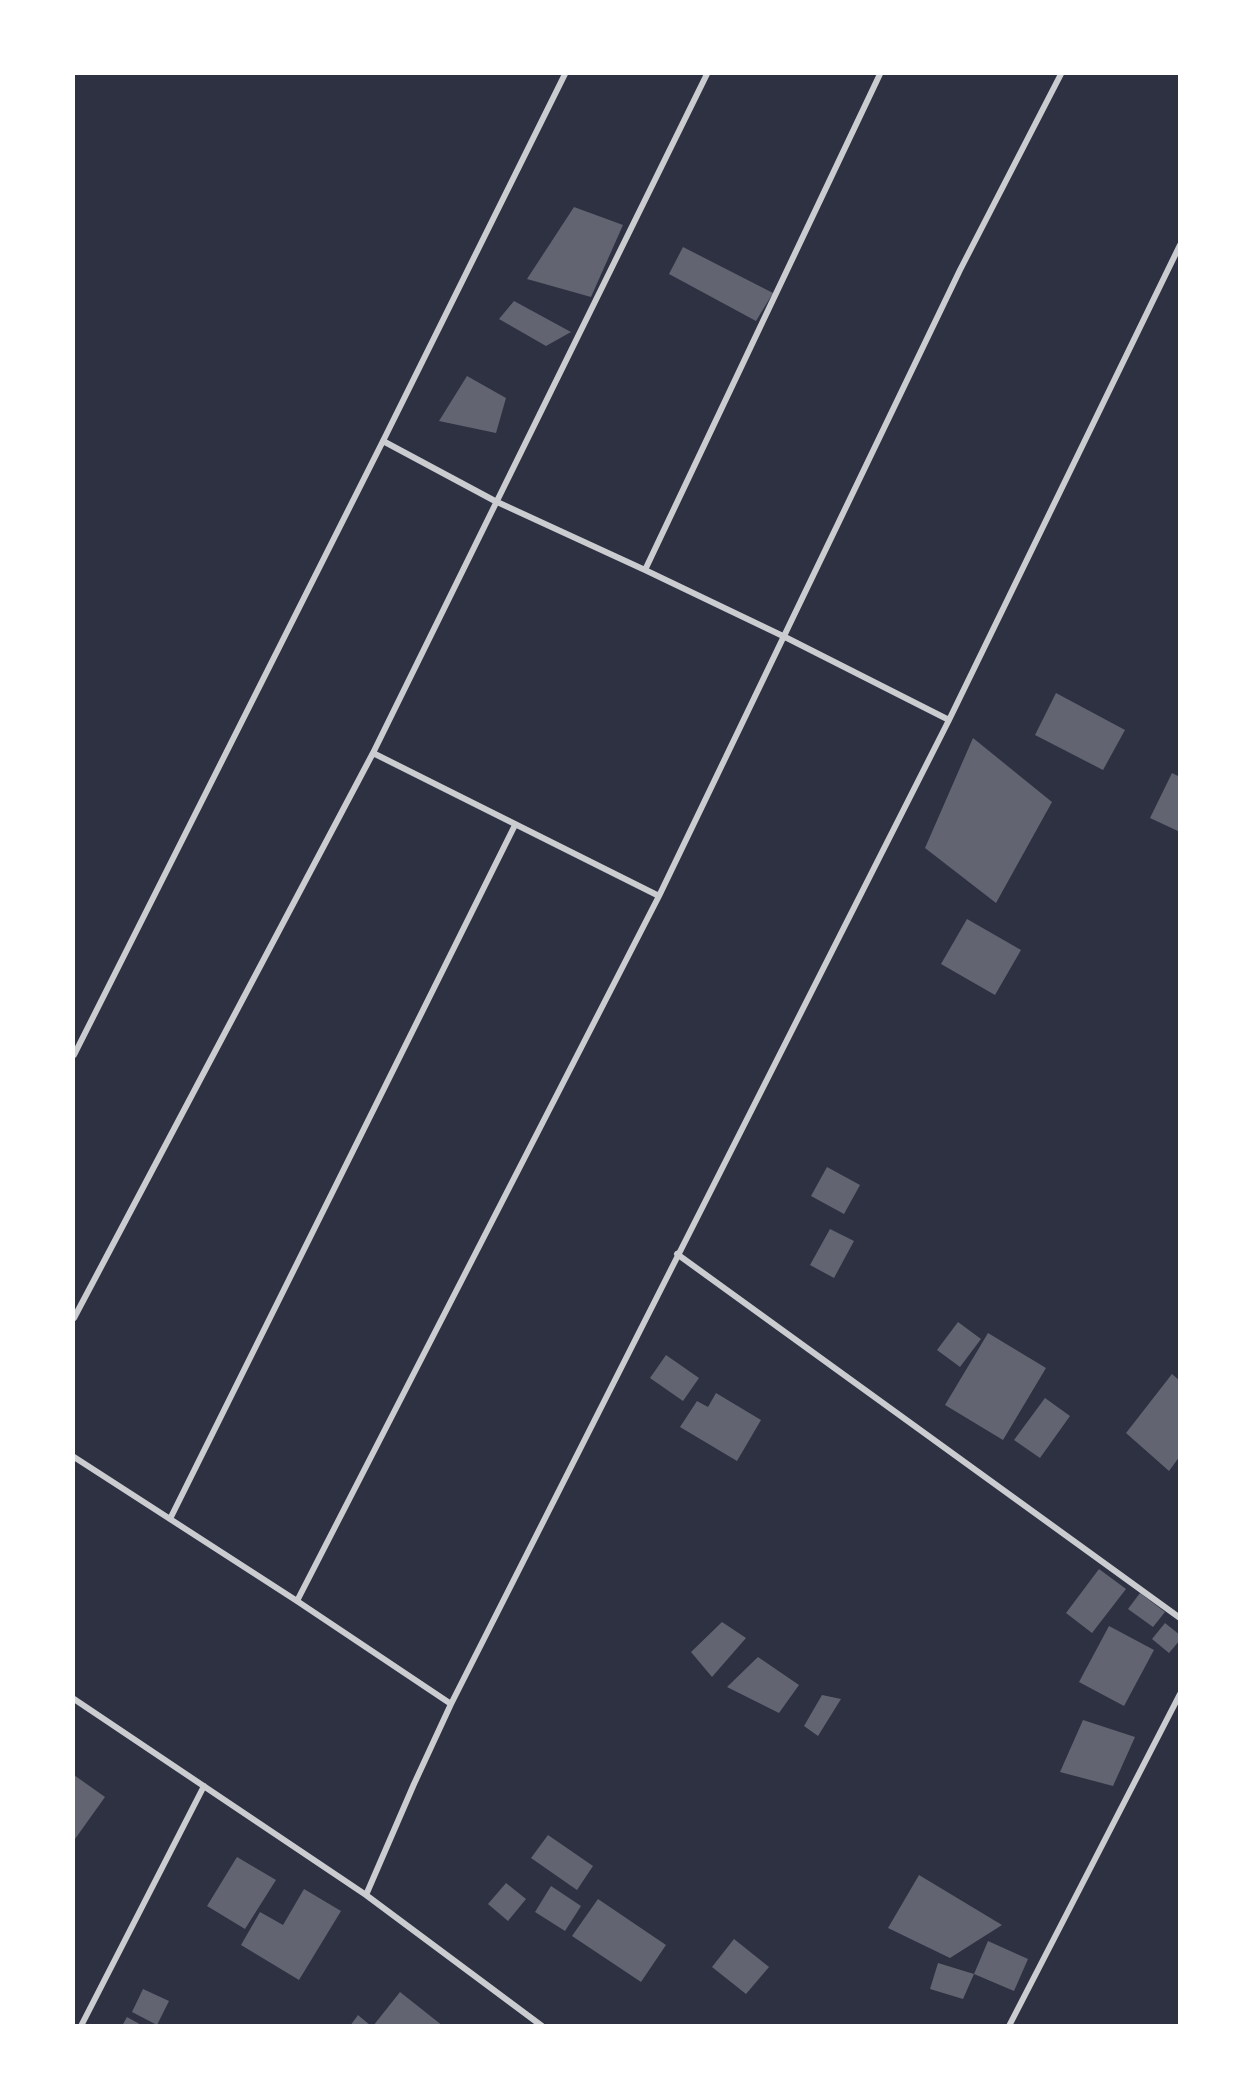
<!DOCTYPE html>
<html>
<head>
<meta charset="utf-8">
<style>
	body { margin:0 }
	#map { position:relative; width:1253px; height:2099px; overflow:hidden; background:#2d3142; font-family:Inter,sans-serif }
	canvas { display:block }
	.frame { position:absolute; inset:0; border:75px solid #fff; pointer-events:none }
</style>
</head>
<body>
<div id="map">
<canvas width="1253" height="2099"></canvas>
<div class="frame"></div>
</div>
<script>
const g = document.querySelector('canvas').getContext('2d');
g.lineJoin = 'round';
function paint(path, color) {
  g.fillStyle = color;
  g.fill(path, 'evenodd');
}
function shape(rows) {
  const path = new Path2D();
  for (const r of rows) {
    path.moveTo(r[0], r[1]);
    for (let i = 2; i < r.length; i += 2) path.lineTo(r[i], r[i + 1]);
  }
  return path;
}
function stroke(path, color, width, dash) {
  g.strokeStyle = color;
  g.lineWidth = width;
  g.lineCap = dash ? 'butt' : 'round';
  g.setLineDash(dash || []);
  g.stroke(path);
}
const building = shape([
	[574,207,623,225,591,297,527,279],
	[683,247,773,293,756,321,669,274],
	[514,301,571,332,546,346,499,319],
	[467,376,506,398,496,433,439,421],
	[1056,693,1125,730,1103,770,1035,735],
	[973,738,1052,802,996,903,925,848],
	[1172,773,1180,777,1180,832,1150,818],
	[967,919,1021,950,995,995,941,964],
	[827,1167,860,1185,844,1214,811,1196],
	[830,1229,854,1241,834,1278,810,1265],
	[958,1322,981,1339,960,1367,937,1350],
	[988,1333,1046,1368,1003,1440,945,1405],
	[666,1355,699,1378,683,1401,650,1378],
	[1172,1374,1180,1381,1180,1456,1169,1471,1126,1433],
	[716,1393,761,1420,737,1461,680,1427,697,1401,708,1407],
	[1045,1398,1070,1416,1040,1458,1014,1440],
	[1099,1569,1126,1589,1092,1633,1066,1613],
	[1140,1593,1165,1612,1153,1627,1128,1609],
	[722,1622,746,1638,712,1677,691,1652],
	[1165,1623,1180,1635,1180,1640,1169,1653,1152,1639],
	[1109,1626,1154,1650,1124,1706,1079,1682],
	[758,1657,799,1685,779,1713,727,1687],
	[822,1695,841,1699,818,1736,804,1726],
	[1083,1720,1135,1737,1113,1786,1060,1772],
	[74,1775,105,1797,75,1839,74,1838],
	[548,1835,593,1866,577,1890,531,1858],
	[237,1857,276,1880,245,1929,207,1906],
	[919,1875,1002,1925,950,1958,888,1928],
	[506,1883,526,1899,508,1921,488,1904],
	[551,1886,581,1906,565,1931,535,1912],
	[304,1889,341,1911,299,1980,241,1945,260,1912,283,1925],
	[598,1899,666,1945,641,1982,572,1936],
	[734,1939,769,1967,746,1994,712,1967],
	[988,1941,1028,1959,1014,1991,974,1974],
	[938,1963,974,1974,963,1999,930,1989],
	[143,1989,169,2001,157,2025,132,2012],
	[400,1992,443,2026,373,2026],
	[358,2015,371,2026,350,2026],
	[127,2017,143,2026,122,2026]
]);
const minor = shape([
	[383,441,495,501,645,570,785,637,949,720],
	[645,570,880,74],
	[373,753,659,896],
	[74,1055,383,441,565,74],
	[677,1254,1180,1618],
	[74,1318,373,753,707,74],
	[74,1457,297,1601,451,1704],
	[170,1519,515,825],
	[297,1601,659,896,960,270,1061,74],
	[74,1699,366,1895,542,2026],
	[366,1895,414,1784,451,1704,949,720,1180,245],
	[81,2026,204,1786],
	[1009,2026,1180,1694]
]);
paint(building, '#626471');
stroke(minor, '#caccd0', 6);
</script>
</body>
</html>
